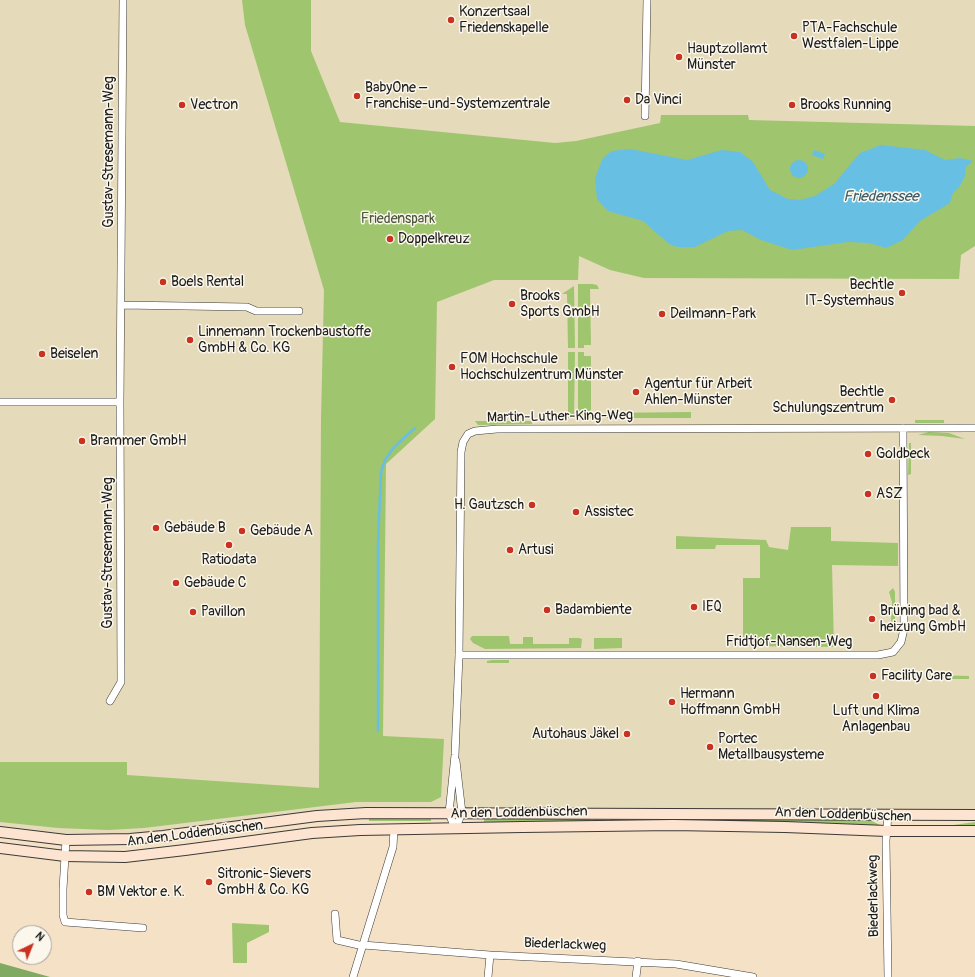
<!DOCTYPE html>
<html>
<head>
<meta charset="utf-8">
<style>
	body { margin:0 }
	#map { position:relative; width:975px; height:977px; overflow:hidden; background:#f4e1c6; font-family:Pangolin,sans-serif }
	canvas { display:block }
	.north { position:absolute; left:12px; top:925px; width:40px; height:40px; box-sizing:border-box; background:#fbf7ec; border:1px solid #a29f99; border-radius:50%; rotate:43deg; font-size:11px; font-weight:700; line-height:16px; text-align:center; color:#1c1c1c }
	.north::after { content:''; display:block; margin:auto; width:14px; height:18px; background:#c8321e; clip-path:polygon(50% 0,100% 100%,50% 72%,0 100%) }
</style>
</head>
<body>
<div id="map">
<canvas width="975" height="977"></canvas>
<div class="north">N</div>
</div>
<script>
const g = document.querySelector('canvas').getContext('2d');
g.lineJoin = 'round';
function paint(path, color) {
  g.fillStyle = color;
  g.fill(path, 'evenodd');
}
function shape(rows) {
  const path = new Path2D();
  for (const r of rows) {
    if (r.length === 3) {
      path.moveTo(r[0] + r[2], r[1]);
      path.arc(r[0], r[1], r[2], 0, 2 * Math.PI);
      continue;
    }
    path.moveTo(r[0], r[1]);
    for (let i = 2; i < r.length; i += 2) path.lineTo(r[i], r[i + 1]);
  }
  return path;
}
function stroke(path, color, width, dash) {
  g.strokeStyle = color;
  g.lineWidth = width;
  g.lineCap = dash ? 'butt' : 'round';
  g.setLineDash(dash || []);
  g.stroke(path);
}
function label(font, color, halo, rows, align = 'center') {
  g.font = font + ' Pangolin,sans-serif';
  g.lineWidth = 3;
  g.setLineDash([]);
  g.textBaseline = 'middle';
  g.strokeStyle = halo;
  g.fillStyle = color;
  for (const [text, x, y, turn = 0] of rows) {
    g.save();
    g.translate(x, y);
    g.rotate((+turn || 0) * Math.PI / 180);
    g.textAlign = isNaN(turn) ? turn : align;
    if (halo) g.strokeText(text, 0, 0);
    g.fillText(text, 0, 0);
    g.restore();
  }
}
const built = shape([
	[0,0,975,0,975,810,444,809,134,836,66,835,0,827]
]);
const green = shape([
	[242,0,311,0,311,51,340,122,555,143,576,141,660,123,661,115,748,115,749,120,975,126,975,246,961,255,959,279,644,278,610,270,579,256,578,280,494,280,437,302,435,419,386,464,383,736,444,739,441,797,431,802,356,802,144,828,108,830,58,828,0,822,0,762,127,762,127,775,319,788,321,418,324,290,245,25],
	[578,284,592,284,597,285,599,289,590,289,591,345,584,345,584,348,578,348],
	[574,286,575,348,568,348,567,294,562,294],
	[568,352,575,352,574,418,561,418,561,412,568,412],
	[578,352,584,352,584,356,591,356,591,413,598,413,598,418,578,418],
	[691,412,691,418,605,418,605,413],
	[915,420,944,420,944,423,915,423],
	[475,421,532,421,532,424,478,425],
	[929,432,949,433,965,439,942,436,918,435],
	[909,443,911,443,911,474,908,475],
	[791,527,831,527,831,541,898,543,898,566,832,565,834,647,743,646,743,578,760,578,760,545,716,545,715,549,676,549,676,536,766,540,769,547,788,550],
	[893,588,895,592,895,621,892,624,891,620,892,602,889,592],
	[472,636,509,636,510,644,523,644,523,637,533,637,533,644,569,644,569,638,579,638,582,639,581,648,485,649,473,643,470,639],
	[594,638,622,638,622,648,594,649],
	[492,660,509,660,509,663,487,663,487,661],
	[930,675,969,676,969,679,930,679],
	[369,818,431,818,431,821,369,821],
	[484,818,590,818,590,823,484,824],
	[612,818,870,820,880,825,846,825,830,823,613,821,610,820],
	[975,822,975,825,946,828,907,827,910,825,946,826],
	[232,923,269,925,269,932,247,943,247,963,233,963]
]);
const forest = shape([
	[0,963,50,977,0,977]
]);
const water = shape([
	[881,145,925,150,945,160,960,158,973,161,966,167,965,176,960,186,953,193,950,203,920,221,903,240,886,248,869,243,848,242,792,250,761,240,742,230,728,231,695,247,677,247,669,244,643,221,608,211,597,199,595,178,603,158,612,151,630,149,687,160,722,150,740,152,753,162,770,190,788,199,800,200,815,196,834,184,860,153],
	[814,150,825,154,823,159,812,155],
	[799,169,9]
]);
const stream = shape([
	[378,731,378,544,381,472,385,460,394,447,415,428]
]);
const street = shape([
	[645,116,647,0],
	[122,305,247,307,256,311,299,311],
	[0,402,120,402],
	[459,655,878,655,893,652,901,642,904,629,903,428],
	[110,701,121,682,120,402,123,0],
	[455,829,449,813,455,755,459,655,461,452,463,442,468,434,475,431,497,429,975,428],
	[455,829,462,813,456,761],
	[66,840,63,889,63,915,65,922,143,928],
	[335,914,337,940,363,946],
	[363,945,490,955,676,964,753,977],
	[353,977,393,847,394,829],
	[488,977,490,955],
	[636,977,638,961],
	[888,977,886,841,888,814]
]);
const secondary = shape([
	[0,832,66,840,130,839,163,836,317,816,366,813,975,815],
	[0,848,65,856,125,857,185,850,312,833,360,830,522,827,673,825,785,827,887,831,975,831]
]);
const markers = [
	[451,20,4,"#c8321e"],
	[794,36,4,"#c8321e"],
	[679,57,4,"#c8321e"],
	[357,96,4,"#c8321e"],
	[627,100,4,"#c8321e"],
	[182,105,4,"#c8321e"],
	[792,105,4,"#c8321e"],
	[390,239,4,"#c8321e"],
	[163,282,4,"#c8321e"],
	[902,293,4,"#c8321e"],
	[512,304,4,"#c8321e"],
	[662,314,4,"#c8321e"],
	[190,340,4,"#c8321e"],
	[42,354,4,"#c8321e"],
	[452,367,4,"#c8321e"],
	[636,392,4,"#c8321e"],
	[892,400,4,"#c8321e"],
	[82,441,4,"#c8321e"],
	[868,454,4,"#c8321e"],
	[868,494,4,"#c8321e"],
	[532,505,4,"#c8321e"],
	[576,512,4,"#c8321e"],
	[156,528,4,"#c8321e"],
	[242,531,4,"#c8321e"],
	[229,545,4,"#c8321e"],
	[510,550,4,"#c8321e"],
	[176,583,4,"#c8321e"],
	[694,607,4,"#c8321e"],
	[547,610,4,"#c8321e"],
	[193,612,4,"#c8321e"],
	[872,619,4,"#c8321e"],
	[873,676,4,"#c8321e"],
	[876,696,4,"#c8321e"],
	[672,702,4,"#c8321e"],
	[627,734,4,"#c8321e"],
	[710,747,4,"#c8321e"],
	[209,882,4,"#c8321e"],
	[89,892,4,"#c8321e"]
];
const poiNames = [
	["Konzertsaal",459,12],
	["Friedenskapelle",459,28],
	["PTA-Fachschule",802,28],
	["Westfalen-Lippe",802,44],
	["Hauptzollamt",687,49],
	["Münster",687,65],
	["BabyOne –",365,88],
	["Franchise-und-Systemzentrale",365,104],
	["Da Vinci",635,100],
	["Vectron",190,105],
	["Brooks Running",800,105],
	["Doppelkreuz",398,239],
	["Boels Rental",171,282],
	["Bechtle",894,285,"right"],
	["IT-Systemhaus",894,301,"right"],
	["Brooks",520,296],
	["Sports GmbH",520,312],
	["Deilmann-Park",670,314],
	["Linnemann Trockenbaustoffe",198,332],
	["GmbH & Co. KG",198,348],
	["Beiselen",50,354],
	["FOM Hochschule",460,359],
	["Hochschulzentrum Münster",460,375],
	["Agentur für Arbeit",644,384],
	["Ahlen-Münster",644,400],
	["Bechtle",884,392,"right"],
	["Schulungszentrum",884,408,"right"],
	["Brammer GmbH",90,441],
	["Goldbeck",876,454],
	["ASZ",876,494],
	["H. Gautzsch",524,505,"right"],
	["Assistec",584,512],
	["Gebäude B",164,528],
	["Gebäude A",250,531],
	["Artusi",518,550],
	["Ratiodata",229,560,"center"],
	["Gebäude C",184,583],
	["IEQ",702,607],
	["Badambiente",555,610],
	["Brüning bad &",880,611],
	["heizung GmbH",880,627],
	["Pavillon",201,612],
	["Facility Care",881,676],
	["Hermann",680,694],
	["Hoffmann GmbH",680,710],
	["Luft und Klima",876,711,"center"],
	["Anlagenbau",876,727,"center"],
	["Autohaus Jäkel",619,734,"right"],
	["Portec",718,739],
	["Metallbausysteme",718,755],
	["Sitronic-Sievers",217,874],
	["GmbH & Co. KG",217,890],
	["BM Vektor e. K.",97,892]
];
const streetNames = [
	["Gustav-Stresemann-Weg",109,152,-90],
	["Martin-Luther-King-Weg",560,417,-1],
	["Gustav-Stresemann-Weg",108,553,-90],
	["Fridtjof-Nansen-Weg",789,642],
	["An den Loddenbüschen",519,813,-1],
	["An den Loddenbüschen",843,815,2],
	["An den Loddenbüschen",195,834,-7],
	["Biederlackweg",874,896,-91],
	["Biederlackweg",565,945,2]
];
const parkNames = [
	["Friedenspark",398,219]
];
const waterNames = [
	["Friedenssee",881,197]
];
paint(built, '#e5daba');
paint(green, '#a0c56f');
paint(forest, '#80aa62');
paint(water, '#67bfe4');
stroke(stream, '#67bfe4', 2.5);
stroke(street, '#3c3a36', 8);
stroke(secondary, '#3c3a36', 12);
stroke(street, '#fff', 7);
stroke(secondary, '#fde4d1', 10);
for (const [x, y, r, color] of markers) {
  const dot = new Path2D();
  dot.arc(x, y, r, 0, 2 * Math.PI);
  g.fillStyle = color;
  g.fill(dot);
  stroke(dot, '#fbf7ec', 1.5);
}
label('14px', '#1c1c1c', '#fbf7ec', poiNames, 'left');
label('14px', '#1c1c1c', '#fbf7ec', streetNames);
label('14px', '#4a5739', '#fbf7ec', parkNames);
label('italic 15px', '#3a5d6c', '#fbf7ec', waterNames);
</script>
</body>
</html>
